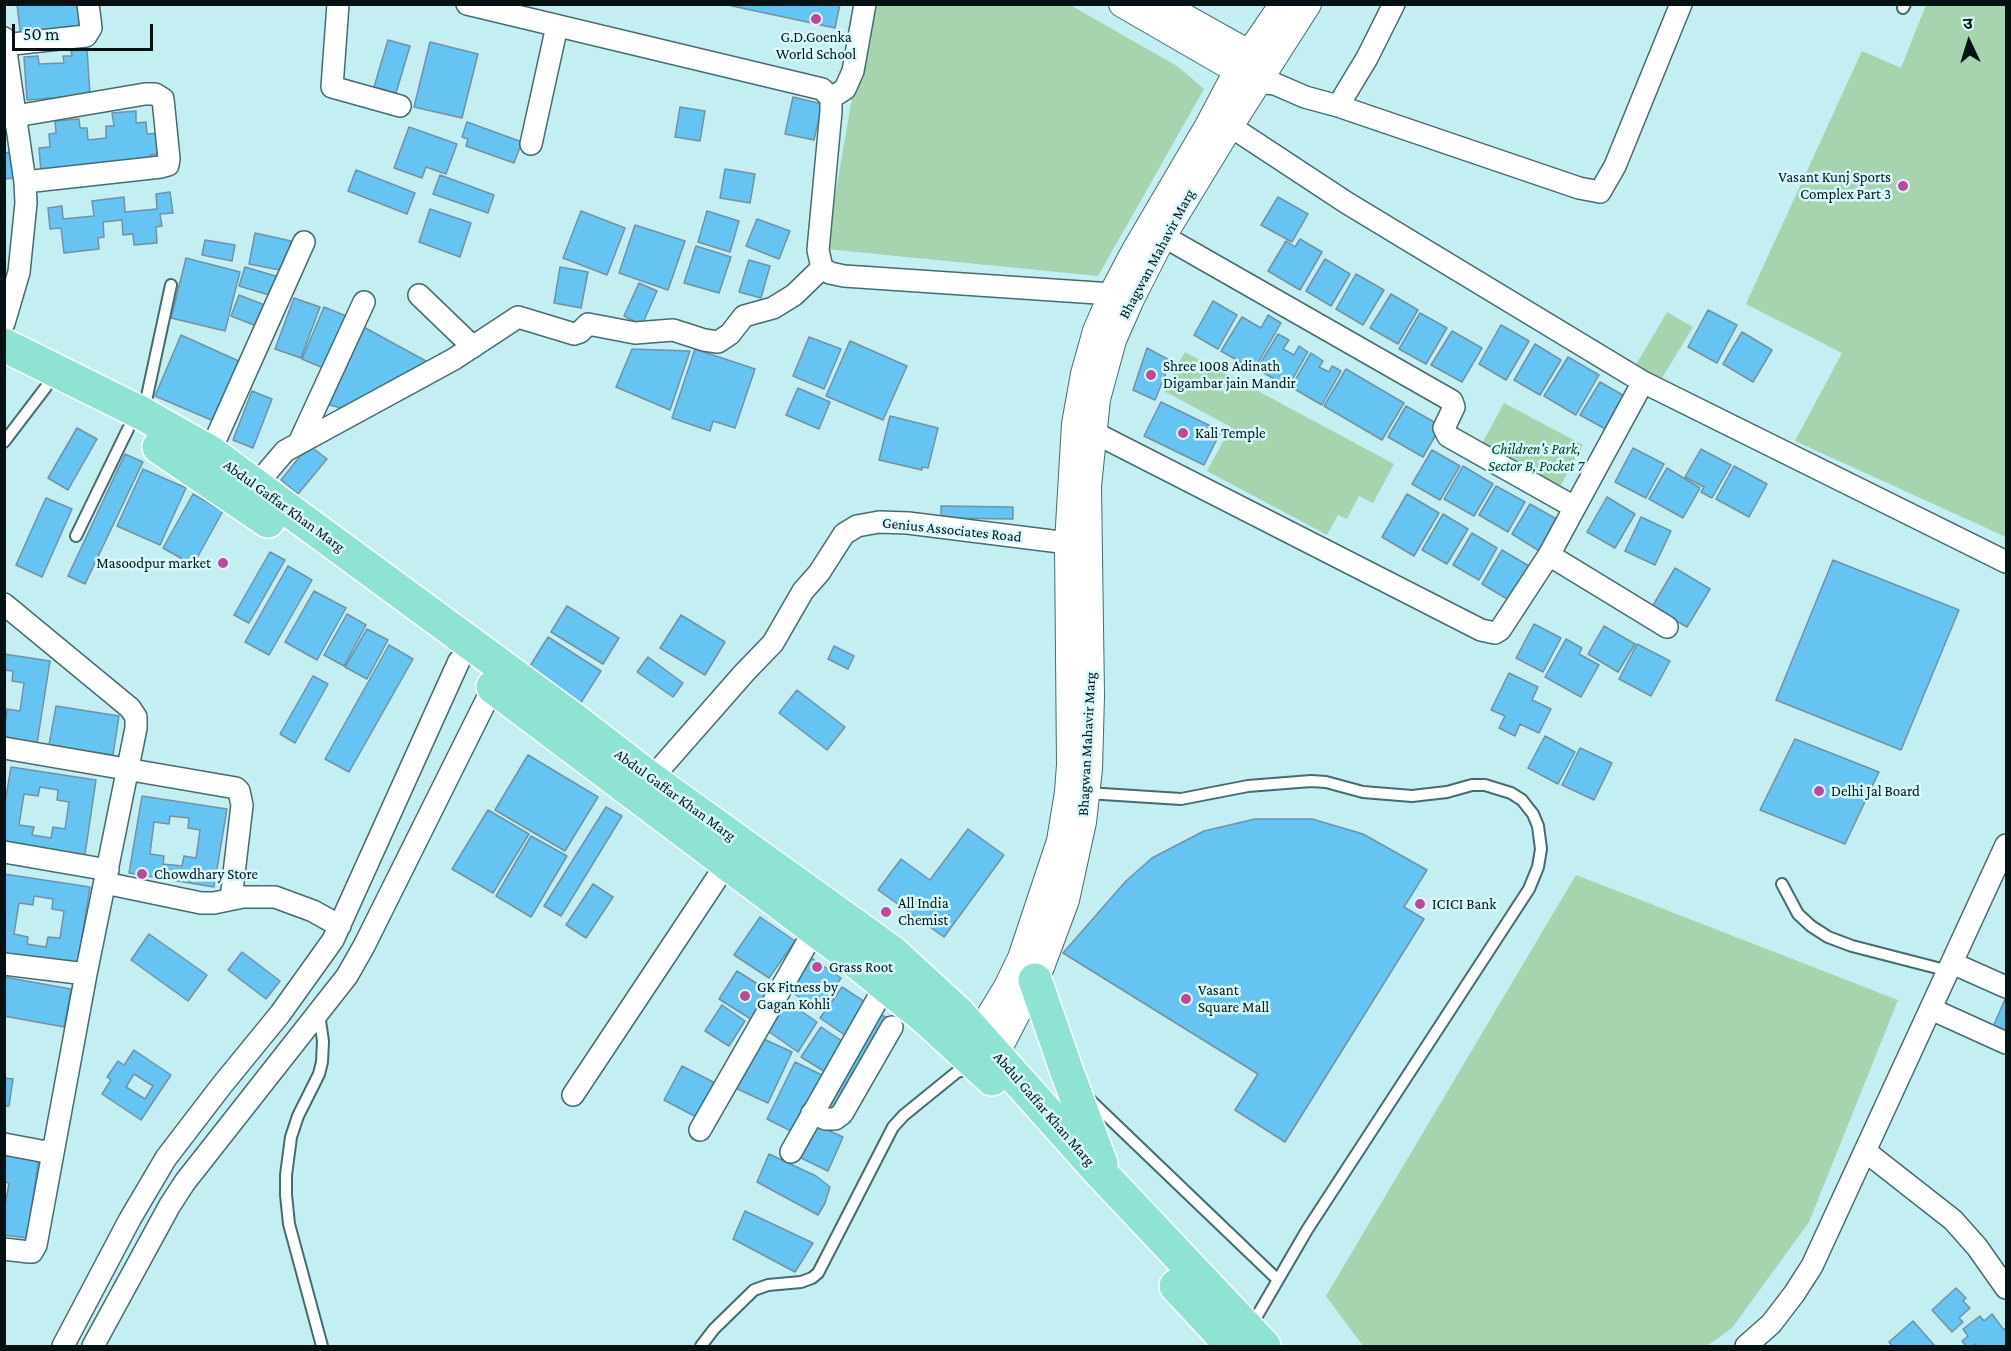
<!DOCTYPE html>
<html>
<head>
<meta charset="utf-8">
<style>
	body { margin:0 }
	#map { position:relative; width:2011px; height:1351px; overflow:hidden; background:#c3eef2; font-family:"Crimson Pro","Noto Sans Devanagari",serif }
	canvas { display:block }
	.frame { position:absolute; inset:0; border:6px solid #041214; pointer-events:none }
	.north { position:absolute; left:1939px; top:12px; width:60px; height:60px; -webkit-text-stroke:4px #d7f9fd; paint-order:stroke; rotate:356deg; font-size:16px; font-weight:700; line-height:24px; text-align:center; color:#041214 }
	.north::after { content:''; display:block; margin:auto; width:21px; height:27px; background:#041214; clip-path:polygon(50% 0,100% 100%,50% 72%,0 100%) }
	.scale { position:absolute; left:12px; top:24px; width:141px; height:27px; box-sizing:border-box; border:3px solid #041214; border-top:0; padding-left:8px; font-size:18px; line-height:21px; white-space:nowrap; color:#041214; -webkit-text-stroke:4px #d7f9fd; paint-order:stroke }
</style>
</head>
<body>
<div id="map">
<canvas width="2011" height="1351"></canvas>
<div class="frame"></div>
<div class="north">उ</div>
<div class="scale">50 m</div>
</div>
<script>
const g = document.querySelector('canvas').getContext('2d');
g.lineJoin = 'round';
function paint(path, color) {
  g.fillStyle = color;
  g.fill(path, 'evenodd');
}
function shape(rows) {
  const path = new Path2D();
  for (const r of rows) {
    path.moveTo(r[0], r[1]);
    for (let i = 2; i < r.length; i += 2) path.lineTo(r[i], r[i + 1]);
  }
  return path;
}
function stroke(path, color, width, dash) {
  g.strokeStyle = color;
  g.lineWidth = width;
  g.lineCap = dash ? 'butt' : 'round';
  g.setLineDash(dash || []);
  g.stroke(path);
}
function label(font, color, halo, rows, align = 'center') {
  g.font = font + ' "Crimson Pro",serif';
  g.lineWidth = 5;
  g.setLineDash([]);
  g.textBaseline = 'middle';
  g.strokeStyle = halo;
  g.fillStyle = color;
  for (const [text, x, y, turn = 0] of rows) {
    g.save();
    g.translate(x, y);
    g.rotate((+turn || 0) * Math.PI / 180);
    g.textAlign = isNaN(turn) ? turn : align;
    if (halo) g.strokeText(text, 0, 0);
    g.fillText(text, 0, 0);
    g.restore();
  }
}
const green = shape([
	[868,5,1070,5,1177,66,1204,89,1098,276,826,249],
	[1926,5,2006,5,2006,537,1795,441,1842,353,1746,304,1862,51,1901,68],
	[1667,312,1693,327,1659,383,1634,368],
	[1185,352,1394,464,1373,503,1359,496,1347,519,1338,515,1327,535,1207,471,1231,427,1164,391],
	[1504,403,1583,445,1551,503,1472,462],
	[1576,875,1898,1000,1809,1222,1732,1328,1707,1346,1363,1346,1326,1296]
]);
const building = shape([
	[17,4,83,4,86,31,21,39,17,4],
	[723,4,840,4,835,28,723,4],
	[388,40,410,46,396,93,374,87,388,40],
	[430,42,478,54,462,118,414,107,430,42],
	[87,49,90,95,27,100,24,57,38,56,39,64,64,63,63,56,72,56,71,51,87,49],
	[793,97,822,104,814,140,785,134,793,97],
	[680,107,705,111,700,141,675,137,680,107],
	[136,111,136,123,146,122,147,134,161,133,163,154,150,155,151,164,41,172,39,148,50,147,49,134,56,133,55,121,79,119,80,128,87,128,88,140,106,138,106,126,114,126,112,113,136,111],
	[467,122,522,142,514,163,466,146,468,139,462,137,467,122],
	[409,127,457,144,446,174,426,167,422,178,394,168,409,127],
	[12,152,14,178,4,179,4,153,12,152],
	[725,169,755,174,750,203,720,198,725,169],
	[356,170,415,193,407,214,348,191,356,170],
	[440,175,494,195,488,213,433,194,440,175],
	[170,192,173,213,160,214,162,226,156,227,157,243,134,245,133,234,123,235,122,220,103,222,104,237,98,238,99,249,64,253,61,228,50,229,48,208,62,206,63,219,94,216,92,201,124,197,125,212,157,209,156,194,170,192],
	[1278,197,1308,214,1292,242,1261,225,1278,197],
	[430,209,471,223,460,257,419,242,430,209],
	[581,211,625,228,607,275,563,258,581,211],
	[707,211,739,221,730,252,698,242,707,211],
	[757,219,790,231,779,259,746,246,757,219],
	[635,225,685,241,668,290,619,273,635,225],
	[255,233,291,241,285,271,249,264,255,233],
	[1300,239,1322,252,1300,290,1268,271,1286,241,1295,247,1300,239],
	[205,240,235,245,232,261,202,255,205,240],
	[696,246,731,257,719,293,684,283,696,246],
	[186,258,240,272,225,331,171,318,186,258],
	[1325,259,1350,274,1331,306,1306,291,1325,259],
	[749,260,770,266,761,298,739,292,749,260],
	[245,267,282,278,276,297,239,286,245,267],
	[560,267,588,272,581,308,554,303,560,267],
	[1356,274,1384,290,1363,325,1336,309,1356,274],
	[639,283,657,291,642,325,624,316,639,283],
	[1391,294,1418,310,1398,344,1370,328,1391,294],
	[239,295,267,306,259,327,231,316,239,295],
	[294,298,320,307,301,358,275,349,294,298],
	[1213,301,1237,315,1218,349,1194,335,1213,301],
	[324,307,351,318,328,370,302,359,324,307],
	[1708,310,1737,325,1717,363,1688,347,1708,310],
	[1420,313,1447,328,1426,364,1399,349,1420,313],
	[1268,315,1281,323,1254,370,1221,351,1242,317,1261,328,1268,315],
	[360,325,435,366,349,410,326,404,360,325],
	[1501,325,1529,341,1506,380,1479,364,1501,325],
	[1452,331,1482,348,1462,382,1431,365,1452,331],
	[1742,332,1772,350,1753,382,1723,364,1742,332],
	[1278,334,1289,340,1283,349,1294,355,1299,346,1308,352,1288,387,1257,369,1278,334],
	[181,335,243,363,216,422,155,396,181,335],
	[809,337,841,349,824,389,793,376,809,337],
	[850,341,907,366,883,420,826,396,850,341],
	[1535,344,1561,360,1540,395,1514,380,1535,344],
	[1147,348,1171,361,1155,400,1133,390,1147,348],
	[632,349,690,351,670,410,616,387,632,349],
	[695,349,755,369,735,428,713,421,710,431,672,418,695,349],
	[1311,353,1323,361,1319,367,1329,372,1332,366,1341,371,1322,405,1291,387,1311,353],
	[1568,357,1599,375,1576,415,1544,396,1568,357],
	[1346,369,1404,403,1382,440,1324,406,1346,369],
	[1600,382,1628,398,1609,431,1580,415,1600,382],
	[798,388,830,402,819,429,786,415,798,388],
	[252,391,272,399,253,448,233,440,252,391],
	[1161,402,1221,431,1204,465,1144,436,1161,402],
	[1406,406,1441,426,1423,457,1388,437,1406,406],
	[890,416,938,428,928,468,922,467,922,470,879,460,890,416],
	[77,428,97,439,68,490,48,478,77,428],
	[309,445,327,459,298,494,281,480,309,445],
	[1633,448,1664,464,1646,498,1615,482,1633,448],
	[1701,449,1731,465,1712,498,1701,492,1704,487,1685,477,1701,449],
	[1432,450,1460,466,1440,500,1412,484,1432,450],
	[125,454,143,462,85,584,68,576,125,454],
	[1463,466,1493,484,1474,516,1444,499,1463,466],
	[1734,466,1767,484,1749,517,1716,499,1734,466],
	[1667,468,1700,488,1683,518,1649,499,1667,468],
	[143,469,186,488,160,545,117,526,143,469],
	[1496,486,1525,502,1508,532,1479,515,1496,486],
	[193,494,223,511,193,565,163,548,193,494],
	[1407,494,1439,513,1414,556,1382,537,1407,494],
	[1607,497,1635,514,1615,548,1587,532,1607,497],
	[46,498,72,509,42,577,16,565,46,498],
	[1530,504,1560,521,1541,552,1512,534,1530,504],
	[941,506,1013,507,1013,519,941,518,941,506],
	[1443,514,1468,529,1447,564,1422,550,1443,514],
	[1641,517,1671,531,1655,565,1625,551,1641,517],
	[1472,533,1497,548,1479,580,1453,565,1472,533],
	[1502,550,1534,569,1514,603,1482,584,1502,550],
	[270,552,285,560,249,623,234,615,270,552],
	[1833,560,1959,610,1901,750,1776,700,1833,560],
	[288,566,312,580,269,655,245,642,288,566],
	[1675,568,1710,589,1687,627,1652,607,1675,568],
	[314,591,346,608,317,660,285,642,314,591],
	[567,606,619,638,603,664,551,632,567,606],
	[347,614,366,625,344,666,324,655,347,614],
	[681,615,725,642,705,675,660,648,681,615],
	[1534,624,1561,638,1543,672,1516,658,1534,624],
	[1604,626,1635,644,1618,672,1588,654,1604,626],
	[367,629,388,640,367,679,345,667,367,629],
	[548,637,601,671,580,704,527,671,548,637],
	[1566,639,1582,648,1579,654,1599,665,1581,697,1545,677,1566,639],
	[1637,644,1670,661,1651,696,1619,679,1637,644],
	[389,645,413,659,349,772,325,759,389,645],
	[834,646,854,656,848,669,828,659,834,646],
	[4,654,50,661,37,744,4,739,4,719,6,719,7,709,20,711,24,683,12,681,13,671,4,670,4,654],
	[648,657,683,683,673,697,637,672,648,657],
	[1509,673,1538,687,1532,700,1551,709,1539,733,1520,724,1515,736,1499,728,1505,716,1491,710,1509,673],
	[313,676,328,684,295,743,280,734,313,676],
	[797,690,845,727,827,750,779,713,797,690],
	[56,706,119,716,113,755,49,745,56,706],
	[1545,736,1575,752,1558,784,1528,768,1545,736],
	[1795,739,1879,772,1845,844,1760,810,1795,739],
	[1580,748,1612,763,1594,800,1562,785,1580,748],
	[528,755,598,797,565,851,495,810,528,755],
	[11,767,96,780,84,861,4,849,4,809,11,767],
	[40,787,58,790,57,800,69,802,65,829,53,827,51,838,32,835,34,827,19,825,24,794,38,796,40,787],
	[142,796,227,809,214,887,129,873,142,796],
	[170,816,189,818,188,828,200,830,196,858,184,856,182,866,163,864,164,856,150,854,154,822,169,824,170,816],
	[606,807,622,816,561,916,544,906,606,807],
	[488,810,529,834,493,893,452,869,488,810],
	[1255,819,1312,819,1363,834,1427,870,1404,907,1424,919,1285,1142,1235,1110,1258,1074,1063,953,1126,881,1152,858,1204,831,1255,819],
	[968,829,1004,855,944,937,878,890,901,859,930,880,968,829],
	[531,836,567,856,531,917,496,896,531,836],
	[4,874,90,887,77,968,4,957,4,874],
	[34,896,53,899,52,909,64,911,60,938,48,937,46,947,27,944,28,937,14,934,19,903,33,905,34,896],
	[593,884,613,897,586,938,566,925,593,884],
	[760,917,795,941,769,978,734,955,760,917],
	[149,934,207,975,188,1001,131,960,149,934],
	[242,952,280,981,266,999,228,970,242,952],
	[807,955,841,978,819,1011,786,988,807,955],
	[737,971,772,993,754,1021,719,999,737,971],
	[4,977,71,989,64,1027,4,1016,4,977],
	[842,987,871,1006,849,1038,820,1018,842,987],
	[2006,997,2006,1036,1992,1029,2006,997],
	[782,998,817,1022,798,1052,762,1027,782,998],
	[722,1005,745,1021,729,1046,705,1031,722,1005],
	[876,1012,891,1020,837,1116,822,1107,876,1012],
	[821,1027,848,1045,830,1075,801,1057,821,1027],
	[757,1036,792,1052,768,1103,733,1087,757,1036],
	[134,1050,171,1075,141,1120,102,1094,111,1080,107,1077,118,1061,124,1065,134,1050],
	[134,1074,153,1086,145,1099,126,1087,134,1074],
	[795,1062,826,1077,797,1134,767,1119,795,1062],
	[682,1066,721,1086,702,1120,664,1100,682,1066],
	[4,1078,13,1079,9,1106,4,1106,4,1078],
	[816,1125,843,1137,828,1171,801,1158,816,1125],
	[4,1152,39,1157,27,1238,4,1235,4,1212,9,1183,4,1182,4,1152],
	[769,1154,816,1176,830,1187,825,1203,818,1215,757,1182,769,1154],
	[745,1211,813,1243,795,1272,733,1239,745,1211],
	[1956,1288,1966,1298,1963,1301,1970,1308,1959,1318,1963,1322,1952,1332,1932,1310,1956,1288],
	[1992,1314,2004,1330,2006,1328,2006,1345,2004,1346,1977,1346,1975,1344,1972,1346,1966,1346,1962,1341,1968,1336,1963,1329,1980,1316,1984,1321,1992,1314],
	[1913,1321,1935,1346,1892,1346,1889,1342,1913,1321]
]);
const service = shape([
	[1903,8,1905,4],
	[144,410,171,285],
	[4,442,46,387],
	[76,536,128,429],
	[1087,793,1181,799,1248,786,1311,781,1326,782,1363,792,1412,796,1447,792,1472,785,1485,785,1511,793,1522,800,1533,814,1538,826,1541,849,1538,867,1529,889,1307,1230,1250,1328],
	[1782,884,1798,914,1811,926,1828,937,1852,946,1949,971],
	[319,1014,323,1041,322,1062,319,1074,298,1116,291,1137,286,1175,286,1195,289,1224,322,1346],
	[1087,1097,1278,1280],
	[701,1346,714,1329,754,1290,768,1285,801,1282,812,1278,818,1273,893,1127,904,1115,957,1072,974,1068]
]);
const minor = shape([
	[338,4,332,87,400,106],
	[467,4,822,89,831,98,831,111,818,250,822,268,830,273,844,276,1112,294],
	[4,38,25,182,26,203,19,272,4,323],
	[4,45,86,36,91,28,88,4],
	[1258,82,1275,84,1305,97,1338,106,1579,188,1600,192,1615,166,1681,4],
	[831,98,845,89,853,71,865,4],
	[1338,106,1367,58,1394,4],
	[4,118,145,94,155,94,163,99,169,159,168,165,161,167,25,182],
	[1230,126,1347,203,1643,382,2006,562],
	[531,144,557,26],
	[1163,236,1452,401,1454,407,1444,428,1448,436,1574,507],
	[419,295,473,347],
	[1093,432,1481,630,1495,633,1500,630,1549,555,1643,382],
	[299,443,364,302],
	[210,452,304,242],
	[256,485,285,451,454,359,518,317,574,334,580,332,588,324,635,333,673,330,704,340,718,342,730,334,744,316,773,308,794,295,822,268],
	[1549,555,1667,627],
	[4,604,130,708,136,717,136,728,86,974,36,1245,32,1252,29,1252,4,1249],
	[4,748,236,788,239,791,242,805,231,899],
	[651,779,745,672,773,643,803,591,819,573,844,534,857,526,879,522,908,523,1068,543,1084,541],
	[4,852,108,870],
	[105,883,201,903,214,903,243,897,275,897,313,911,340,926],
	[1952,963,2006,987],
	[4,964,86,974],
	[1931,1009,2006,1043],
	[573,1095,727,863],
	[812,1113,826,1119,835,1119,842,1114,892,1027],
	[700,1130,815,929],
	[4,1144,52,1153],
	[1865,1151,1953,1220,1977,1247,2006,1288],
	[791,1152,885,986],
	[63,1346,130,1219,166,1158,222,1085,280,1014,333,940,459,661],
	[93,1346,170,1205,185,1182,347,976,364,946,493,687],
	[1746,1346,1771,1324,1794,1294,1812,1266,2006,845]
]);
const tertiary = shape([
	[1122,4,1250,78],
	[1161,4,1263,61],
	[966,1049,978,1035,1007,987,1021,958,1060,841,1068,792,1070,765,1068,543,1075,424,1084,374,1096,331,1112,294,1134,252,1208,126,1237,71,1283,4],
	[981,1066,996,1054,1041,967,1066,900,1083,822,1089,769,1091,696,1088,486,1097,399,1113,340,1131,299,1163,236,1230,126,1308,4]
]);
const primary = shape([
	[4,345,143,414,210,452,572,718,651,779,893,953,958,1013,1099,1171,1264,1346],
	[159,447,268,521],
	[493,687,838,947,929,1021,992,1079],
	[1035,980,1066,1069,1101,1164],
	[1176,1286,1232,1346]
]);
const markers = [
	[816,19,6,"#bf489d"],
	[1903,186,6,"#bf489d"],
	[1151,375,6,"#bf489d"],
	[1183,433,6,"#bf489d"],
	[223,563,6,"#bf489d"],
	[1819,791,6,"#bf489d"],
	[142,874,6,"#bf489d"],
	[1420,904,6,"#bf489d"],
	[886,912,6,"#bf489d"],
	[817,967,6,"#bf489d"],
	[745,996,6,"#bf489d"],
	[1186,999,6,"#bf489d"]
];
const poiNames = [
	["G.D.Goenka",816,37,"center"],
	["World School",816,54,"center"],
	["Vasant Kunj Sports",1891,177,"right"],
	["Complex Part 3",1891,194,"right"],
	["Shree 1008 Adinath",1163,366],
	["Digambar jain Mandir",1163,383],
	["Kali Temple",1195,433],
	["Masoodpur market",211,563,"right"],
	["Delhi Jal Board",1831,791],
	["Chowdhary Store",154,874],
	["All India",898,903],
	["Chemist",898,920],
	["ICICI Bank",1432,904],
	["Grass Root",829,967],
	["GK Fitness by",757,987],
	["Gagan Kohli",757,1004],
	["Vasant",1198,990],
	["Square Mall",1198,1007]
];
const streetNames = [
	["Bhagwan Mahavir Marg",1157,254,-62],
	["Abdul Gaffar Khan Marg",284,506,36],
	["Genius Associates Road",952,530,6],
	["Bhagwan Mahavir Marg",1087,744,-87],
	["Abdul Gaffar Khan Marg",675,795,36],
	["Abdul Gaffar Khan Marg",1044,1109,49]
];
const parkNames = [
	["Children's Park,",1536,449],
	["Sector B, Pocket 7",1536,466]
];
paint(green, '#a6d4ae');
paint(building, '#65c4f1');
stroke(building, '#7192a3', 1.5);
stroke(service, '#456c70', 14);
stroke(minor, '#456c70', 24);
stroke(tertiary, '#456c70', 28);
stroke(primary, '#fff', 36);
stroke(service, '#fff', 10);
stroke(minor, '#fff', 21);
stroke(tertiary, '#fff', 26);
stroke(primary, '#8ee3d3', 33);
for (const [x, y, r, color] of markers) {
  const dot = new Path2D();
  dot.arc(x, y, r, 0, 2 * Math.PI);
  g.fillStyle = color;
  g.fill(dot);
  stroke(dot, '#d7f9fd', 2);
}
label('15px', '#041214', '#d7f9fd', poiNames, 'left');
label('15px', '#041214', '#d7f9fd', streetNames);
label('italic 15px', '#003713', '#d7f9fd', parkNames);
</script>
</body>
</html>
